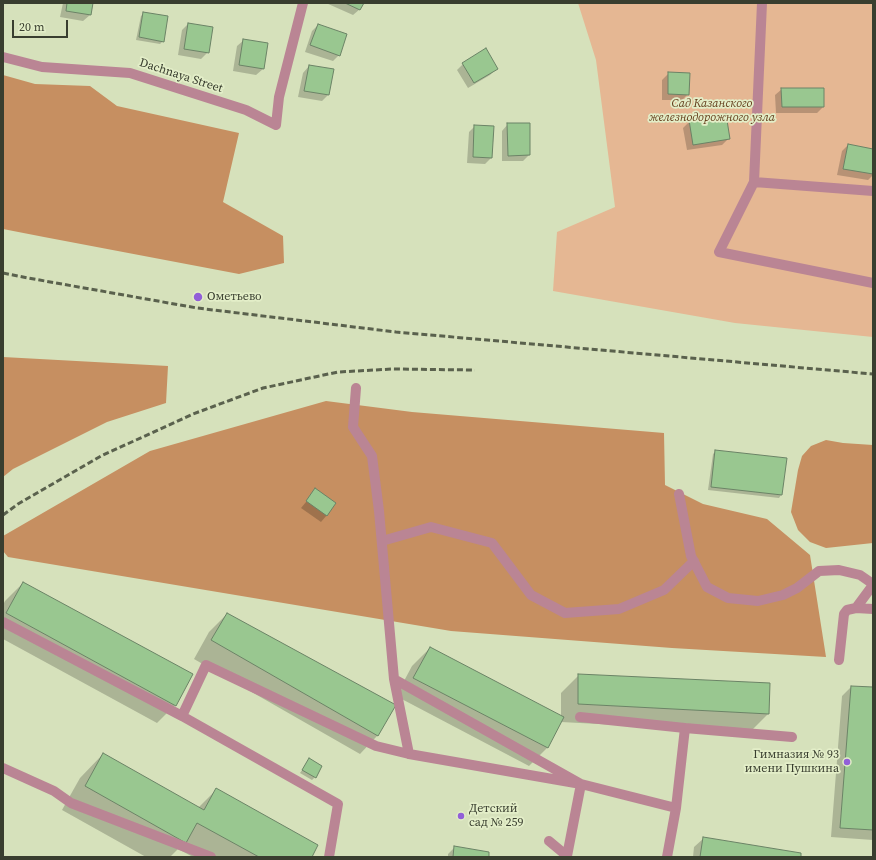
<!DOCTYPE html>
<html>
<head>
<meta charset="utf-8">
<style>
	body { margin:0 }
	#map { position:relative; width:876px; height:860px; overflow:hidden; background:#d6e1bb; font-family:"Source Serif 4",serif }
	canvas { display:block }
	.frame { position:absolute; inset:0; border:4px solid #393e2f; pointer-events:none }
	.scale { position:absolute; left:12px; top:20px; width:56px; height:18px; box-sizing:border-box; border:2px solid #393e2f; border-top:0; padding-left:5px; font-size:12px; line-height:14px; white-space:nowrap; color:#393e2f; -webkit-text-stroke:3px #e3eec8; paint-order:stroke }
</style>
</head>
<body>
<div id="map">
<canvas width="876" height="860"></canvas>
<div class="frame"></div>
<div class="scale">20 m</div>
</div>
<script>
const g = document.querySelector('canvas').getContext('2d');
g.lineJoin = 'round';
function paint(path, color) {
  g.fillStyle = color;
  g.fill(path, 'evenodd');
}
function shape(rows) {
  const path = new Path2D();
  for (const r of rows) {
    path.moveTo(r[0], r[1]);
    for (let i = 2; i < r.length; i += 2) path.lineTo(r[i], r[i + 1]);
  }
  return path;
}
function stroke(path, color, width, dash) {
  g.strokeStyle = color;
  g.lineWidth = width;
  g.lineCap = dash ? 'butt' : 'round';
  g.setLineDash(dash || []);
  g.stroke(path);
}
function label(font, color, halo, rows, align = 'center') {
  g.font = font + ' "Source Serif 4",serif';
  g.lineWidth = 3.5;
  g.setLineDash([]);
  g.textBaseline = 'middle';
  g.strokeStyle = halo;
  g.fillStyle = color;
  for (const [text, x, y, turn = 0] of rows) {
    g.save();
    g.translate(x, y);
    g.rotate((+turn || 0) * Math.PI / 180);
    g.textAlign = isNaN(turn) ? turn : align;
    if (halo) g.strokeText(text, 0, 0);
    g.fillText(text, 0, 0);
    g.restore();
  }
}
const green = shape([
	[578,3,873,3,873,337,735,323,553,291,557,232,615,207,596,60]
]);
const forest = shape([
	[3,75,35,84,90,86,117,106,239,133,223,202,283,236,284,263,239,274,44,237,3,229],
	[3,357,168,366,166,403,107,422,13,469,3,477],
	[326,401,412,412,664,433,665,485,703,504,767,519,810,555,826,657,672,648,451,631,8,557,3,551,3,536,150,451],
	[826,440,843,443,873,445,873,543,826,548,810,542,798,530,791,512,798,470,802,456,811,446]
]);
const shadow = shape([
	[63,3,92,3,90,15,83,21,60,17],
	[326,3,362,3,360,9,353,15],
	[144,13,163,41,160,44,136,40,141,16],
	[188,24,208,52,201,59,178,55,182,30],
	[318,25,339,55,333,61,305,52,312,31],
	[244,40,263,69,256,75,233,71,237,46],
	[463,64,496,69,490,75,468,88,457,70],
	[309,66,328,95,322,101,298,97,303,73],
	[669,73,688,94,682,100,662,100,662,80],
	[782,89,823,107,817,113,776,113,775,95],
	[690,121,729,138,722,145,687,150,683,128],
	[508,124,529,155,523,161,502,161,502,131],
	[475,126,491,158,485,164,467,163,469,132],
	[848,145,873,150,873,175,868,180,837,175,842,151],
	[716,451,786,459,781,495,779,498,708,490,713,454],
	[316,490,327,515,321,522,301,508],
	[23,583,175,705,157,723,3,639,3,605,5,601],
	[227,614,394,706,377,736,360,754,194,659,209,632],
	[430,648,561,717,561,693,579,675,768,714,750,732,561,722,547,748,529,766,396,696,412,666],
	[851,687,873,688,873,840,831,837,842,696],
	[103,754,198,808,217,789,311,857,193,857,178,849,170,857,146,857,62,810,80,778],
	[309,760,315,777,312,780,300,773],
	[704,838,800,857,693,857,694,847],
	[455,847,488,857,448,857,448,854]
]);
const building = shape([
	[67,3,93,3,91,15,66,11,67,3],
	[345,3,364,3,360,10,345,3],
	[143,12,168,16,164,42,139,37,143,12],
	[188,23,213,27,209,53,184,49,188,23],
	[318,24,347,34,340,56,310,45,318,24],
	[243,39,268,43,264,69,239,65,243,39],
	[486,48,498,69,474,83,462,63,486,48],
	[309,65,334,69,329,95,304,91,309,65],
	[668,72,690,73,689,95,668,94,668,72],
	[781,88,824,88,824,107,782,107,781,88],
	[726,114,730,139,693,145,689,120,726,114],
	[507,123,530,123,530,155,508,156,507,123],
	[474,125,494,126,492,158,473,157,474,125],
	[848,144,873,149,873,174,843,169,848,144],
	[715,450,787,458,782,495,711,487,715,450],
	[315,488,336,503,327,516,306,501,315,488],
	[23,582,193,674,176,706,6,613,23,582],
	[227,613,396,705,378,736,211,640,227,613],
	[430,647,564,717,548,748,413,678,430,647],
	[578,674,770,683,769,714,578,704,578,674],
	[851,686,873,687,873,830,840,828,851,686],
	[103,753,204,810,216,788,318,845,312,857,259,857,197,823,186,843,85,786,103,753],
	[309,758,322,766,316,778,302,770,309,758],
	[703,837,801,853,801,857,700,857,703,837],
	[454,846,489,852,489,857,453,857,454,846]
]);
const minor = shape([
	[762,3,754,182,873,191],
	[3,57,42,67,130,73,246,110,276,125,279,97,303,3],
	[754,182,719,252,873,283],
	[356,388,353,427,372,456,379,511,394,679,409,754],
	[679,494,691,556,707,587,728,598,758,601,783,595,797,588,819,571,839,570,860,575,873,584],
	[382,541,431,527,492,543,531,595,565,613,619,609,664,590,694,561],
	[856,608,873,609],
	[3,622,182,716,206,665,376,746,409,754,581,784,676,808,667,857],
	[839,660,844,614,847,610,856,608,873,585],
	[394,679,581,784,567,856,549,841],
	[182,716,338,804,329,857],
	[580,717,685,728,792,737],
	[3,768,54,791,71,803,211,857],
	[676,808,685,728]
]);
const rail = shape([
	[3,273,28,278,197,308,396,332,873,374],
	[3,515,18,504,101,456,193,414,263,388,338,372,393,369,475,370]
]);
const markers = [
	[198,297,5,"#925fd8"],
	[847,762,4,"#925fd8"],
	[461,816,4,"#925fd8"]
];
const streetNames = [
	["Dachnaya Street",181,76,18]
];
const parkNames = [
	["Сад Казанского",712,104],
	["железнодорожного узла",712,118]
];
const poiNames = [
	["Ометьево",207,297],
	["Гимназия № 93",839,755,"right"],
	["имени Пушкина",839,769,"right"],
	["Детский",469,809],
	["сад № 259",469,823]
];
paint(green, '#e5b793');
paint(forest, '#c68f61');
paint(shadow, '#0003');
paint(building, '#99c790');
stroke(building, '#6b8366', 1);
stroke(minor, '#ba8594', 10);
stroke(rail, '#5a614d', 3, [6, 3]);
for (const [x, y, r, color] of markers) {
  const dot = new Path2D();
  dot.arc(x, y, r, 0, 2 * Math.PI);
  g.fillStyle = color;
  g.fill(dot);
  stroke(dot, '#e3eec8', 1.5);
}
label('12px', '#393e2f', '#e3eec8', streetNames);
label('italic 12px', '#643e1c', '#e3eec8', parkNames);
label('12px', '#393e2f', '#e3eec8', poiNames, 'left');
</script>
</body>
</html>
